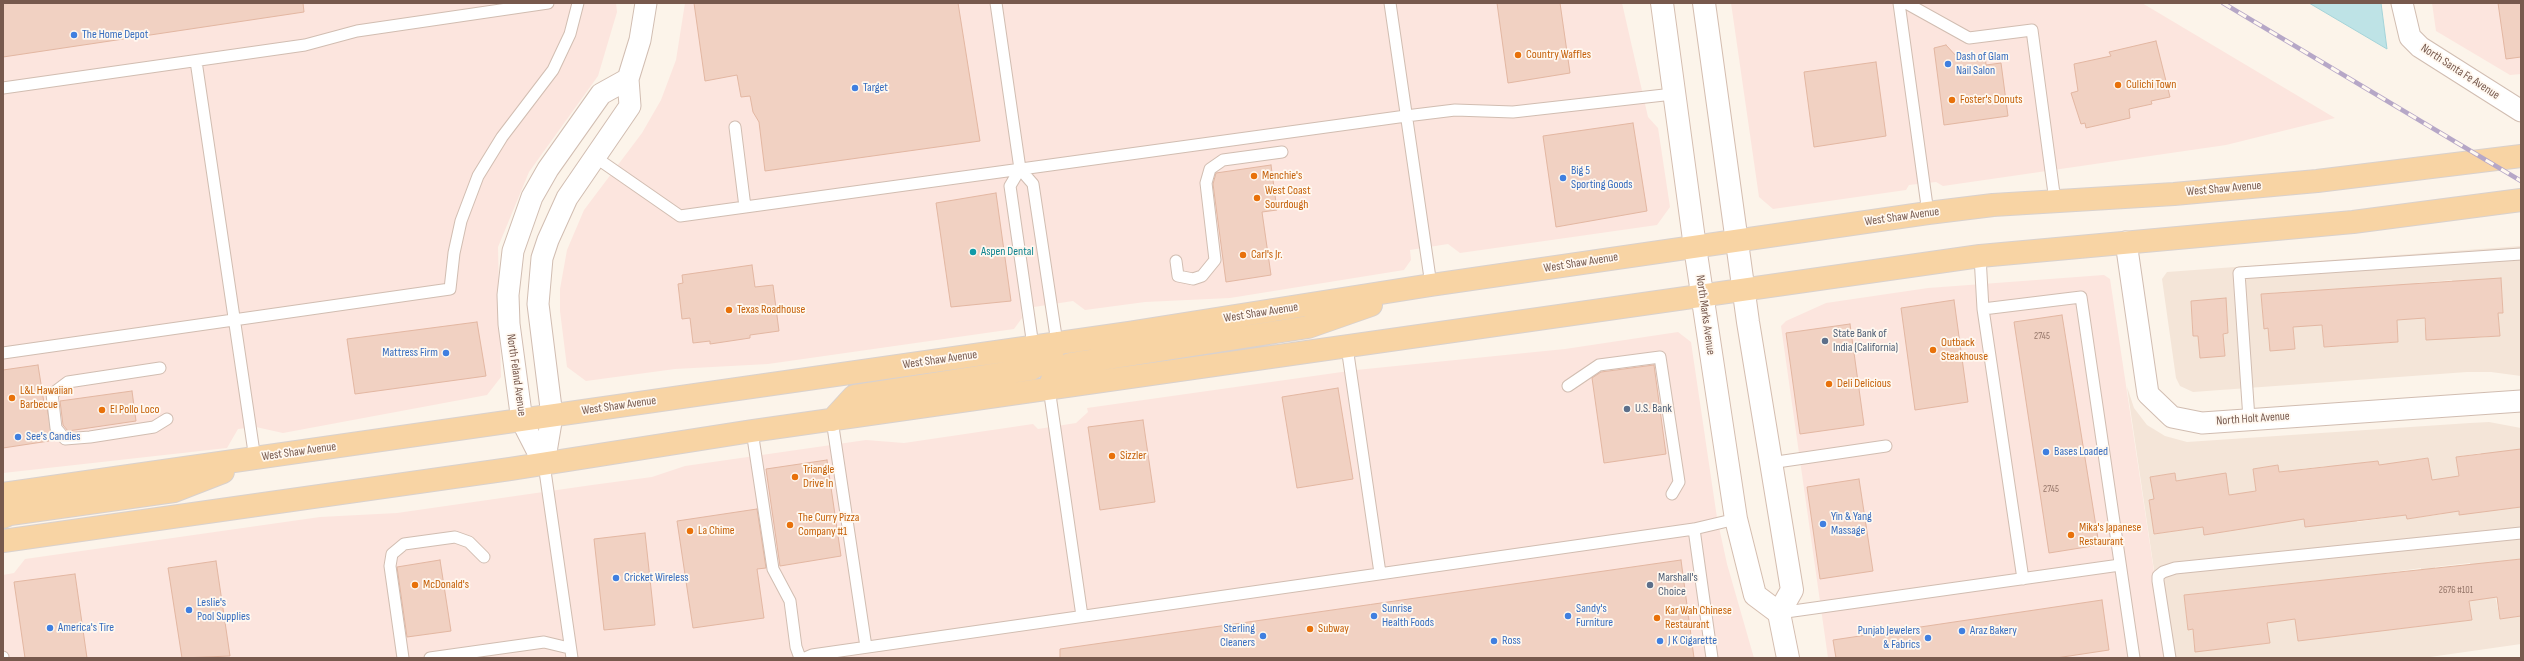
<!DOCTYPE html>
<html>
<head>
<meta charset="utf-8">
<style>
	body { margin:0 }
	#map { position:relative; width:2524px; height:661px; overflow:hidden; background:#fcf4ea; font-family:"Sofia Sans Condensed",sans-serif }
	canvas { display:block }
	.frame { position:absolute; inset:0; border:4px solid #77594d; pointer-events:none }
</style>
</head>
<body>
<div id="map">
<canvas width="2524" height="661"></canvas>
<div class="frame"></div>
</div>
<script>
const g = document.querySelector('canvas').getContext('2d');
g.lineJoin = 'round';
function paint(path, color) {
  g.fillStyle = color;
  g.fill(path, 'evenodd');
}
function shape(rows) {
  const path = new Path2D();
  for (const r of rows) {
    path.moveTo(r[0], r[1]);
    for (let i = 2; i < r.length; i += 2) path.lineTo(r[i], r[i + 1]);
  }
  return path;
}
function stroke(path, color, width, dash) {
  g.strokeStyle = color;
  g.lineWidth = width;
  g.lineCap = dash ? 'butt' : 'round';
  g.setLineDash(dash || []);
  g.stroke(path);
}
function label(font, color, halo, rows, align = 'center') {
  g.font = font + ' "Sofia Sans Condensed",sans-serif';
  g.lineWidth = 3.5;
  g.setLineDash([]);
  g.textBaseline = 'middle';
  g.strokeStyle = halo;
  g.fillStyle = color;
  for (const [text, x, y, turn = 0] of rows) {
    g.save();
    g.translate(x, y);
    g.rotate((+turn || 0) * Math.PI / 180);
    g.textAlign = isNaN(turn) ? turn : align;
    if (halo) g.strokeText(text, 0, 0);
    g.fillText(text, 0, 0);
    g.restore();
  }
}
const residential = shape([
	[2521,246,2521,376,2491,372,2467,372,2193,392,2180,386,2176,378,2162,279,2167,272],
	[2501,278,2503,313,2498,313,2500,336,2475,338,2473,315],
	[2452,280,2455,315,2426,340,2424,317,2420,317,2417,283],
	[2399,285,2402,319,2397,320,2398,342,2374,344,2364,287],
	[2349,288,2352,322,2347,323,2349,346,2324,347,2322,325,2317,325,2315,291],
	[2296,291,2298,326,2293,326,2295,349,2268,328,2264,328,2261,294],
	[2225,299,2228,333,2223,334,2225,356,2198,336,2193,336,2191,301],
	[2127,387,2134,408,2147,425,2165,436,2187,442,2470,423,2489,422,2521,428,2521,449,2502,475,2507,509,2521,507,2521,559,2488,563,2500,619,2521,616,2521,644,2423,658,2167,658],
	[2481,453,2484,476,2459,515,2454,480,2459,479,2456,457],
	[2428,458,2432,480,2437,480,2442,514,2407,519,2402,485,2407,483,2404,461],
	[2378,461,2382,483,2386,482,2391,517,2357,522,2352,488,2354,464],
	[2278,465,2281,487,2256,526,2251,492,2256,491,2253,469],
	[2327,466,2330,488,2305,492,2302,469],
	[2175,473,2178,495,2188,529,2154,534,2149,500,2154,499,2151,477],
	[2226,473,2229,496,2234,495,2239,529,2204,535],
	[2470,563,2474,597,2469,598,2472,620,2447,623,2444,601,2439,602,2435,567],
	[2421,568,2425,603,2420,604,2423,626,2398,629,2395,607,2390,607,2386,573],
	[2369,575,2374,609,2371,632,2347,635,2335,579],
	[2320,580,2325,615,2322,638,2298,641,2295,619,2286,585],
	[2268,586,2272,620,2267,621,2270,643,2245,646,2242,624,2233,590],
	[2218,591,2223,625,2196,651,2193,629,2188,630,2184,595]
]);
const commercial = shape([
	[3,3,616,3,617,12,598,76,529,172,498,247,501,377,487,395,283,433,256,427,238,429,227,448,3,473],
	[685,3,1622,3,1648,117,1658,128,1670,207,1657,225,1460,253,1448,244,1410,250,1411,260,1404,270,1230,298,1145,302,1085,310,1073,301,1021,309,1022,318,1014,329,768,364,675,369,586,381,567,367,560,311,560,289,567,250,584,210,642,133,661,100,676,60],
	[1731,3,2142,3,2335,118,2226,145,1943,186,1936,182,1909,185,1906,190,1773,209,1759,197],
	[2432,3,2521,3,2521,74,2510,75,2436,31],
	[2104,275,2110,279,2167,658,1828,658,1781,326,1786,321,1826,303,1928,288],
	[1678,332,1691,342,1717,518,1727,564,1754,658,3,658,3,575,14,573,25,559,320,517,397,513,592,485,652,477,685,466,866,440,904,443,1033,424,1038,429,1076,423,1088,412,1087,408,1356,370,1565,349]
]);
const water = shape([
	[2309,3,2381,3,2387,49,2309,3]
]);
const building = shape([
	[3,3,303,3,304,12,3,57,3,3],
	[694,3,958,3,980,141,765,171,759,122,753,112,750,96,741,97,737,75,705,81,694,3],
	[1497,3,1560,3,1570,73,1508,83,1497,3],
	[2498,3,2521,3,2521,57,2506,59,2498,3],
	[2156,41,2170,97,2151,101,2152,104,2129,109,2130,118,2086,128,2085,123,2081,124,2071,93,2078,91,2074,64,2111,56,2109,52,2156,41],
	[1946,45,1958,58,1985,53,1986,65,2001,63,2008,116,1944,125,1934,48,1946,45],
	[1876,62,1886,136,1814,147,1804,72,1876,62],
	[1633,123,1647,211,1556,227,1543,136,1633,123],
	[1271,165,1277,210,1262,212,1271,275,1226,282,1213,184,1216,173,1271,165],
	[996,193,1011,301,951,307,936,203,996,193],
	[752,265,755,287,773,285,779,331,750,335,750,338,710,344,710,341,693,343,690,318,682,319,678,284,683,283,682,275,752,265],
	[2501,278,2503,313,2498,313,2500,336,2426,340,2425,318,2397,320,2398,342,2324,347,2322,325,2293,327,2295,349,2270,351,2268,328,2264,329,2261,294,2501,278],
	[2226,298,2228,333,2223,334,2225,356,2200,358,2198,336,2193,336,2191,301,2226,298],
	[1954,300,1968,402,1915,410,1901,308,1954,300],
	[2062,315,2099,545,2049,553,2014,322,2062,315],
	[477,322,486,376,355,394,347,339,477,322],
	[1850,324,1864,425,1800,434,1786,333,1850,324],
	[38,365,44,403,46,403,52,434,48,434,49,441,3,448,3,370,38,365],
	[1654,365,1666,454,1604,463,1592,378,1601,372,1654,365],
	[1338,388,1353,479,1297,488,1282,397,1338,388],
	[132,391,136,421,68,431,63,425,60,401,132,391],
	[1143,420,1155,502,1100,510,1088,427,1143,420],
	[2521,449,2521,507,2459,515,2459,511,2407,519,2406,515,2305,527,2304,519,2204,535,2203,527,2154,534,2149,500,2154,499,2150,477,2175,473,2176,481,2226,473,2229,495,2256,491,2253,469,2278,465,2279,472,2378,461,2379,465,2428,458,2432,480,2459,476,2456,457,2521,449],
	[827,460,841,556,780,566,766,469,827,460],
	[1859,479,1873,571,1820,579,1807,487,1859,479],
	[757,509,766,568,757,569,764,618,693,628,677,521,757,509],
	[645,533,655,625,604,630,594,539,645,533],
	[2521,559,2521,616,2500,619,2497,597,2469,601,2472,620,2298,641,2295,619,2267,623,2270,643,2195,652,2193,629,2188,630,2184,595,2521,559],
	[440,560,451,631,407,637,397,567,440,560],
	[1681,560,1694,658,1060,658,1060,649,1681,560],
	[216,561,230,656,182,658,168,568,216,561],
	[75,574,87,658,25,658,14,582,75,574],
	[2102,600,2109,650,2056,658,1836,658,1833,640,2102,600]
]);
const service = shape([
	[996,3,1020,169,1033,184,1057,343],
	[1390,3,1431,285],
	[1899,3,1928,213],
	[1906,3,1969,38,2032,30,2055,201],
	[196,61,255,459],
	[3,88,305,45,357,31,548,3],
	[735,127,745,207],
	[595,157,680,216,1406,116,1455,110,1513,112,1673,94],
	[1020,169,1010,186,1033,346],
	[1980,256,1983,309,2023,579],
	[1176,261,1178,276,1193,279,1202,276,1215,260,1206,183,1210,169,1223,160,1282,152],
	[1983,309,2081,297,2134,658],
	[1347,347,1380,573],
	[3,353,450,289,454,253,461,221,478,176,502,137,553,70,570,34,578,3],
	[160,368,68,382,52,394,56,428,65,439,90,437,154,427,167,419],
	[1568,386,1599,365,1660,357,1679,482,1672,494],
	[1049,388,1082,616],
	[2249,419,2239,273,2521,254],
	[832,420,866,647],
	[752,431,773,569,790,601,796,647,800,658],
	[1770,463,1886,446],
	[544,464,572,658],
	[1694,529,1712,658],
	[1779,613,2120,565],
	[3,657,3,658],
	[403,658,390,566,392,554,404,544,455,537,469,542,484,557],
	[430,658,544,642,569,648],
	[805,658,812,655,1694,529,1736,519],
	[2170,658,2158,581,2158,576,2163,572,2175,568,2521,533]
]);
const minor = shape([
	[2402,3,2410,37,2420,47,2521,111],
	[2126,242,2148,394,2172,417,2202,423,2521,401],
	[544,464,552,416,538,304,542,258,548,240,567,198,630,106,628,79,640,40,646,3],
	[544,464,522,421,509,324,508,295,513,251,532,197,548,169,601,94,628,79]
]);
const secondary = shape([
	[1662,3,1695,247,1736,519,1755,595,1779,613],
	[1704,3,1748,322,1792,590,1779,613,1788,658]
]);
const primary = shape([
	[1049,388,1055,372,1070,364,1308,327,1371,305],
	[832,420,854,396,1031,369,1048,359,1057,343],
	[3,494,1129,333,1431,285,1928,213,1993,205,2174,194,2317,181,2521,156],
	[3,517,10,514,174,491,223,472],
	[3,541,510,469,752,431,1980,256,2353,222,2521,200]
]);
const rail = shape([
	[2223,3,2521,181]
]);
const markers = [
	[74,35,4,"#3f7fe0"],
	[1518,55,4,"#e8710a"],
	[1948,64,4,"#3f7fe0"],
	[2118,85,4,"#e8710a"],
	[855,88,4,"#3f7fe0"],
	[1952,100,4,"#e8710a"],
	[1254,176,4,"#e8710a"],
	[1563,178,4,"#3f7fe0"],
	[1257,198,4,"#e8710a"],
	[973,252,4,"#0f9aa8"],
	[1243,255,4,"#e8710a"],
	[729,310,4,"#e8710a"],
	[1825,341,4,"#5c6f8a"],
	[1933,350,4,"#e8710a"],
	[446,353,4,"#3f7fe0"],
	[1829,384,4,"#e8710a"],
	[12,398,4,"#e8710a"],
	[1627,409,4,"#5c6f8a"],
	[102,410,4,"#e8710a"],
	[18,437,4,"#3f7fe0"],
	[2046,452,4,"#3f7fe0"],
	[1112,456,4,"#e8710a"],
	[795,477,4,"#e8710a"],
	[1823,524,4,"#3f7fe0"],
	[790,525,4,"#e8710a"],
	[690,531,4,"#e8710a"],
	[2071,535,4,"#e8710a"],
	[616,578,4,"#3f7fe0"],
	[415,585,4,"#e8710a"],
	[1650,585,4,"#5c6f8a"],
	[189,610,4,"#3f7fe0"],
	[1374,616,4,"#3f7fe0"],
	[1568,616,4,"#3f7fe0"],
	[1657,618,4,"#e8710a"],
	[50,628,4,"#3f7fe0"],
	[1310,629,4,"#e8710a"],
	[1962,631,4,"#3f7fe0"],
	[1263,636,4,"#3f7fe0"],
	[1928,638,4,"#3f7fe0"],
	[1494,641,4,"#3f7fe0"],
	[1660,641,4,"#3f7fe0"]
];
const numberNames = [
	["2745",2042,336],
	["2745",2051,489],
	["2676 #101",2456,590]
];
const shopNames = [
	["The Home Depot",82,35],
	["Dash of Glam",1956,57],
	["Nail Salon",1956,71],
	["Target",863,88],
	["Big 5",1571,171],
	["Sporting Goods",1571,185],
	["Mattress Firm",438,353,"right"],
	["See's Candies",26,437],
	["Bases Loaded",2054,452],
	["Yin & Yang",1831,517],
	["Massage",1831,531],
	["Cricket Wireless",624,578],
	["Leslie's",197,603],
	["Pool Supplies",197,617],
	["Sunrise",1382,609],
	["Health Foods",1382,623],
	["Sandy's",1576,609],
	["Furniture",1576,623],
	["America's Tire",58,628],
	["Sterling",1255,629,"right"],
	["Cleaners",1255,643,"right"],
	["Punjab Jewelers",1920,631,"right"],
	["& Fabrics",1920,645,"right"],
	["Araz Bakery",1970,631],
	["Ross",1502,641],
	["J K Cigarette",1668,641]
];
const foodNames = [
	["Country Waffles",1526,55],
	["Culichi Town",2126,85],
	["Foster's Donuts",1960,100],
	["Menchie's",1262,176],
	["West Coast",1265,191],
	["Sourdough",1265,205],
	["Carl's Jr.",1251,255],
	["Texas Roadhouse",737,310],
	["Outback",1941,343],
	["Steakhouse",1941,357],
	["Deli Delicious",1837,384],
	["L&L Hawaiian",20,391],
	["Barbecue",20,405],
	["El Pollo Loco",110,410],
	["Sizzler",1120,456],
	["Triangle",803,470],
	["Drive In",803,484],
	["The Curry Pizza",798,518],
	["Company #1",798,532],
	["Mika's Japanese",2079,528],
	["Restaurant",2079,542],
	["La Chime",698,531],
	["McDonald's",423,585],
	["Kar Wah Chinese",1665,611],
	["Restaurant",1665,625],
	["Subway",1318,629]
];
const streetNames = [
	["North Santa Fe Avenue",2460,72,33],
	["West Shaw Avenue",2224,189,-5],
	["West Shaw Avenue",1902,217,-8],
	["West Shaw Avenue",1581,263,-9],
	["West Shaw Avenue",1261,313,-9],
	["North Marks Avenue",1705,315,82],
	["West Shaw Avenue",940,360,-8],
	["North Feland Avenue",516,375,82],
	["West Shaw Avenue",619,406,-8],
	["North Holt Avenue",2253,419,-4],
	["West Shaw Avenue",299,452,-8]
];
const cultureNames = [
	["Aspen Dental",981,252]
];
const serviceNames = [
	["State Bank of",1833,334],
	["India (California)",1833,348],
	["U.S. Bank",1635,409],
	["Marshall's",1658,578],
	["Choice",1658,592]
];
paint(residential, '#f4e5d8');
paint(commercial, '#fce5de');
paint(water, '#bee3e6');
stroke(water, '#a4d3d8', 1);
paint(building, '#f1d1c2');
stroke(building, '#e3b7a2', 1);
stroke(service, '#d1bdb1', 13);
stroke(minor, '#d1bdb1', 23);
stroke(secondary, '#d4bdaf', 24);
stroke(primary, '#d9d1cd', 24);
stroke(service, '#fff', 11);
stroke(minor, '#fff', 21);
stroke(secondary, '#fff', 22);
stroke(primary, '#f8d4a4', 22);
stroke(rail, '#b6a7c7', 4.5);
stroke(rail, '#fff8f0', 3, [9]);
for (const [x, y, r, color] of markers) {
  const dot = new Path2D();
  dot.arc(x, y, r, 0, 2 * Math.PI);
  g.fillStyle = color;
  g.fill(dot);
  stroke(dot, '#fff8f0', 1.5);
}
label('10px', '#96776a', null, numberNames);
label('12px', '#366cbe', '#fff8f0', shopNames, 'left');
label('12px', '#c56008', '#fff8f0', foodNames, 'left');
label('12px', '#77594d', '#fff8f0', streetNames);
label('12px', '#0d838f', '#fff8f0', cultureNames, 'left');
label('12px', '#4e5e75', '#fff8f0', serviceNames, 'left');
</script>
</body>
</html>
